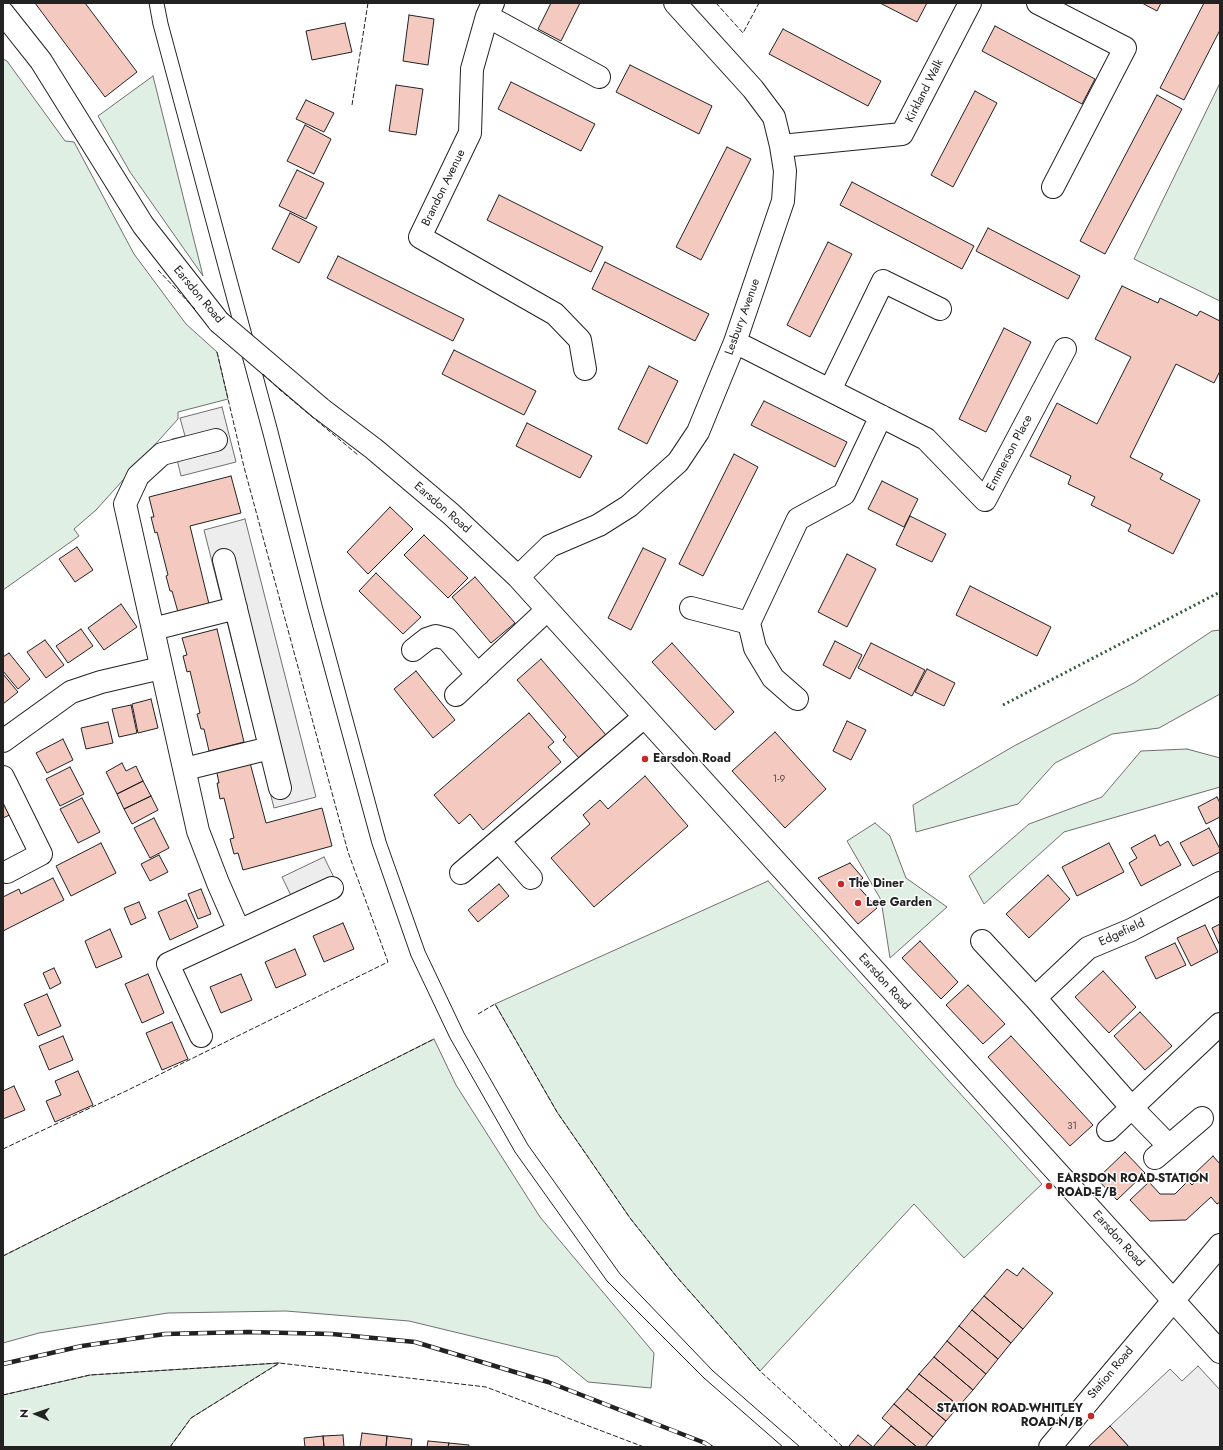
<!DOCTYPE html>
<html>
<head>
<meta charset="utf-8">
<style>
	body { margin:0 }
	#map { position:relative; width:1223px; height:1450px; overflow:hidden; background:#fff; font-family:Jost,sans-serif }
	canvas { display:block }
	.frame { position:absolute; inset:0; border:4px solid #222; pointer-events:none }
	.north { position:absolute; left:16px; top:1394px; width:40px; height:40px; -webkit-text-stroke:3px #fff; paint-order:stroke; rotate:272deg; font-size:11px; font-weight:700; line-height:16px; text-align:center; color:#222 }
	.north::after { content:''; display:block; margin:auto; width:14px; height:18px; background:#222; clip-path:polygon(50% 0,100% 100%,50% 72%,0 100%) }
</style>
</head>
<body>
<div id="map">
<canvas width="1223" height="1450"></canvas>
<div class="frame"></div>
<div class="north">N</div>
</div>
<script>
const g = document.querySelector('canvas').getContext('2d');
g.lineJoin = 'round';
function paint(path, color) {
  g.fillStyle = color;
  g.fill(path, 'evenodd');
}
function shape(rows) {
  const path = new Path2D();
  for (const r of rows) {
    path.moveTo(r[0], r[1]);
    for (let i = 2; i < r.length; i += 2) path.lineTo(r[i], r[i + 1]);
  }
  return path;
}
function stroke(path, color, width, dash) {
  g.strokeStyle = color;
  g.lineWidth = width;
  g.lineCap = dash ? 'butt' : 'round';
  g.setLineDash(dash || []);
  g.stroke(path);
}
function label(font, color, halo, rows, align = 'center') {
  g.font = font + ' Jost,sans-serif';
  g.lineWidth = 3;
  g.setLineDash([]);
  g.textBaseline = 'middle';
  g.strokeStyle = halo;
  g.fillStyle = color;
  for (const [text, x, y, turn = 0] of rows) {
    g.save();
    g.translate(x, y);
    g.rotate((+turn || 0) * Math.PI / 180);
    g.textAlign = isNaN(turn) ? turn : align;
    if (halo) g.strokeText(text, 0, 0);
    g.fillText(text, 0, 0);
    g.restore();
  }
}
const green = shape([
	[3,59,7,61,65,141,74,142,134,254,186,324,217,352,228,399,178,412,178,419,96,510,74,529,79,536,3,590,3,59],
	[153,76,203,276,130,172,98,116,153,76],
	[1220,83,1220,301,1134,259,1220,83],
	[1220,630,1220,694,1159,728,1112,734,1055,763,1018,804,916,832,913,805,1014,746,1134,683,1212,631,1220,630],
	[1187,749,1220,758,1220,787,1064,832,984,904,969,876,1029,824,1102,797,1141,751,1187,749],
	[875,823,890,836,906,878,947,907,890,958,881,900,847,841,875,823],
	[768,881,1042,1184,964,1258,914,1204,760,1371,676,1276,630,1218,557,1112,495,1004,768,881],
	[434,1039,456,1085,540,1217,654,1353,651,1388,588,1382,558,1357,409,1321,286,1311,168,1313,39,1333,3,1343,3,1256,434,1039],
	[279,1363,191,1418,170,1447,3,1447,3,1395,90,1375,279,1363]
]);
const parking = shape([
	[222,407,236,462,181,476,172,439,185,436,180,418,222,407],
	[245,519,316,797,274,808,204,530,245,519],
	[324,857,341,892,299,912,282,877,324,857],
	[1198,1366,1220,1390,1220,1447,1129,1447,1110,1426,1170,1369,1182,1381,1198,1366]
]);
const building = shape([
	[35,3,85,3,137,72,105,97,35,3],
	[551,3,580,3,561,41,538,29,551,3],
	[880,3,927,3,917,22,880,3],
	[1142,3,1161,3,1157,11,1142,3],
	[1204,3,1220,3,1220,30,1184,100,1160,88,1204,3],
	[409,15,434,19,428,65,403,61,409,15],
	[345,23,352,52,312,60,306,31,345,23],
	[995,26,1095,79,1082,104,982,51,995,26],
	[783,29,881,81,868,106,769,54,783,29],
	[630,65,712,106,699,134,616,92,630,65],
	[511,82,595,124,581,151,498,109,511,82],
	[396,85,423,89,416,135,389,131,396,85],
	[975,91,997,103,953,187,931,175,975,91],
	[1157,95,1182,109,1105,254,1080,241,1157,95],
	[306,100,334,113,324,132,296,119,306,100],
	[305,125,331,139,314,174,287,161,305,125],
	[727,147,751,159,701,260,676,247,727,147],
	[297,170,324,183,306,219,279,206,297,170],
	[852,182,974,246,962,269,840,205,852,182],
	[499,195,603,247,591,272,487,220,499,195],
	[290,213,317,227,299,263,272,249,290,213],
	[988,228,1080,276,1068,299,976,251,988,228],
	[828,242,852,254,810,337,787,325,828,242],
	[338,256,464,319,453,341,327,278,338,256],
	[605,262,709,314,695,341,592,289,605,262],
	[1122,286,1158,303,1160,298,1197,316,1200,311,1220,321,1220,371,1214,383,1176,364,1130,457,1163,474,1160,479,1200,500,1173,554,1128,531,1131,525,1091,505,1095,497,1068,484,1071,476,1030,456,1057,403,1097,424,1131,357,1095,339,1122,286],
	[1004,328,1031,342,986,432,959,419,1004,328],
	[454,350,536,391,524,415,442,374,454,350],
	[649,366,678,381,647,444,618,429,649,366],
	[764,401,847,442,835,467,751,425,764,401],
	[527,423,592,456,580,478,516,446,527,423],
	[734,454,758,467,703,576,679,564,734,454],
	[231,476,241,513,190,526,209,604,178,612,172,591,170,591,166,576,168,575,157,532,155,533,151,517,154,517,149,497,231,476],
	[882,481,918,499,904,527,868,509,882,481],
	[390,507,413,529,368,574,347,552,390,507],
	[910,516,946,534,932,562,896,545,910,516],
	[424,535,468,578,448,598,404,555,424,535],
	[77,547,93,570,75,582,59,559,77,547],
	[643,548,666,559,631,630,608,618,643,548],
	[847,554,876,569,847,627,818,612,847,554],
	[376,573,421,617,403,634,359,591,376,573],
	[475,577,515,623,491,643,452,597,475,577],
	[970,586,1051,627,1037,656,956,615,970,586],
	[121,604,137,627,104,650,88,628,121,604],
	[81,629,93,646,68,663,56,646,81,629],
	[217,629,244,742,209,751,204,729,201,729,197,714,200,713,190,671,187,672,183,656,187,655,182,638,217,629],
	[45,640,64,665,46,678,27,652,45,640],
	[835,641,862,655,850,679,823,665,835,641],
	[672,643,734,712,715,730,652,662,672,643],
	[871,643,925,670,912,696,858,668,871,643],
	[9,653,30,679,18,689,3,671,3,657,9,653],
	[541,659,606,735,579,758,563,740,566,737,517,680,541,659],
	[927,669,955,683,944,706,915,692,927,669],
	[416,671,455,720,433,738,394,689,416,671],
	[3,674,18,692,3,704,3,674],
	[151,699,158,728,138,733,132,704,151,699],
	[131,705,137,733,119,737,112,709,131,705],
	[529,713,554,742,548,747,561,762,483,830,470,814,459,824,434,795,529,713],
	[847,721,866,730,851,760,833,751,847,721],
	[108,722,113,743,86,749,81,728,108,722],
	[775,732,826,789,785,828,732,771,775,732],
	[63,739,73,760,47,773,36,753,63,739],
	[249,759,266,823,322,808,332,846,243,870,238,853,234,854,230,839,234,838,224,798,220,799,217,783,219,783,216,768,249,759],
	[122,763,126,771,136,766,143,781,117,794,106,772,122,763],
	[70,767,84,794,60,806,46,779,70,767],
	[645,776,688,826,594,907,551,858,590,824,583,815,600,800,608,809,645,776],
	[143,781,151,796,124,809,117,794,143,781],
	[3,787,16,812,3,818,3,787],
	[151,796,158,810,132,824,124,809,151,796],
	[1217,797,1220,803,1220,817,1206,824,1198,807,1217,797],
	[82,798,100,832,78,843,60,809,82,798],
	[154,818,169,848,150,858,134,828,154,818],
	[1209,828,1220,849,1220,852,1193,866,1180,843,1209,828],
	[1155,835,1160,846,1168,841,1181,865,1141,886,1129,863,1137,858,1131,848,1155,835],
	[101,843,116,873,71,896,56,866,101,843],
	[1109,843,1124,872,1077,896,1062,867,1109,843],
	[159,855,168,872,150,881,141,864,159,855],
	[850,863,863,878,856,884,877,908,858,924,818,878,850,863],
	[1048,875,1070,899,1029,938,1006,914,1048,875],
	[53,878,64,900,3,931,3,897,19,889,21,894,53,878],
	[499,884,509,896,478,922,468,910,499,884],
	[201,889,211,914,198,919,188,894,201,889],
	[186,900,198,927,170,940,158,912,186,900],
	[139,902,146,918,131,925,124,908,139,902],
	[343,923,354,949,324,962,313,936,343,923],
	[1220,924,1220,946,1212,928,1220,924],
	[1205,925,1218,952,1191,966,1177,938,1205,925],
	[110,929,122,957,96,968,85,941,110,929],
	[920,941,958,982,941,999,902,958,920,941],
	[1175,943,1186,965,1156,979,1145,957,1175,943],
	[295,949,306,975,276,988,265,962,295,949],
	[54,968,61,983,50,989,43,973,54,968],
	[1103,971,1136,1007,1109,1033,1075,997,1103,971],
	[148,974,164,1013,142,1023,125,984,148,974],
	[241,974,252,1000,221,1013,210,987,241,974],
	[968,985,1005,1024,983,1044,946,1005,968,985],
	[47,994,61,1026,38,1036,24,1004,47,994],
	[1140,1012,1172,1046,1145,1070,1114,1036,1140,1012],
	[172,1022,188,1059,162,1070,146,1033,172,1022],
	[63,1036,73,1060,49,1070,39,1046,63,1036],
	[1011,1036,1093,1125,1070,1146,988,1057,1011,1036],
	[78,1071,93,1105,55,1122,46,1101,61,1095,55,1081,78,1071],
	[14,1086,25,1110,3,1119,3,1091,14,1086],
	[1125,1152,1145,1173,1117,1200,1097,1179,1125,1152],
	[1213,1156,1220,1164,1220,1202,1217,1204,1211,1197,1186,1220,1150,1221,1130,1200,1149,1182,1160,1194,1175,1194,1188,1181,1192,1185,1197,1180,1193,1175,1213,1156],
	[1023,1268,1053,1293,1023,1329,984,1296,1007,1269,1017,1276,1023,1268],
	[984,1296,1023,1329,1011,1343,972,1310,984,1296],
	[972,1310,1011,1343,998,1359,959,1326,972,1310],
	[959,1326,998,1359,986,1374,947,1341,959,1326],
	[947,1341,986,1374,973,1390,934,1357,947,1341],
	[934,1357,973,1390,959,1406,919,1374,934,1357],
	[919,1374,959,1406,946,1421,907,1389,919,1374],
	[907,1389,946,1421,933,1437,894,1404,907,1389],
	[894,1404,933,1437,925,1447,917,1447,882,1418,894,1404],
	[891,1426,917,1447,873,1447,891,1426],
	[1110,1426,1129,1447,1088,1447,1110,1426],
	[362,1433,387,1436,386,1447,360,1447,362,1433],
	[343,1435,344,1447,324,1447,323,1436,343,1435],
	[858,1435,873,1447,850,1447,849,1446,858,1435],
	[323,1436,324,1447,305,1447,304,1438,323,1436],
	[387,1436,412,1439,411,1447,386,1447,387,1436],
	[428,1441,449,1443,448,1447,427,1447,428,1441],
	[449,1443,469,1445,469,1447,448,1447,449,1443]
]);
const minor = shape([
	[493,3,487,16,472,69,470,133,420,237,555,314,580,340,585,369],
	[1038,3,1125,48,1053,187],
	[3,13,41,61,143,225,219,322],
	[487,16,599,77],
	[781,146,902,134,970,3],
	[735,342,926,439,985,500,1065,349],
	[830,390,883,281,940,309],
	[320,408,374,449,451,514,518,577,1220,1352],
	[216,440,162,454,138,476,125,504,198,831,218,883,239,931],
	[224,560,280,788],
	[518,577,550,546,599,525,629,506,678,462,698,432,735,342,783,201,785,171,781,146,774,117,753,89,675,3],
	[691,608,749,623],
	[153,629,236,608],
	[413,650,427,639,436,636,447,639,478,675],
	[456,695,547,610],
	[797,699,773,678,755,648,749,623,798,519,844,494,881,416],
	[3,741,71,692,101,682,161,668],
	[185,769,270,748],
	[3,777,41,854,7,872],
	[499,841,531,878],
	[461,873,644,717],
	[982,941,1035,998],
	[201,1036,168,964,332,888],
	[1108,1130,1220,1024],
	[1169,1146,1132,1108,1035,998,1088,948,1131,930,1220,883],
	[1155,1158,1202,1118]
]);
const major = shape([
	[1050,1447,1220,1245]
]);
const tram = shape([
	[149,3,153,25,263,434,308,609,372,844,411,956,450,1038,515,1152,607,1281,704,1378,783,1447],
	[164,3,168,23,278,431,322,605,386,841,425,951,464,1033,528,1145,620,1274,713,1371,800,1447]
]);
const rail = shape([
	[3,1364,82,1346,165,1334,248,1332,332,1334,415,1342,548,1382,705,1443,711,1447]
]);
const minorBridge = shape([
	[219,322,320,408]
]);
const hedge = shape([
	[1003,705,1220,592]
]);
const fence = shape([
	[716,3,743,33,759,3],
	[352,105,368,3],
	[158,270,195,309],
	[263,374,280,390,358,455],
	[478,1014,495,1004,557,1112,630,1218,676,1276,760,1371,843,1447],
	[3,1149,126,1091,388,962,348,852,244,467,217,352],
	[3,1256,434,1039],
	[3,1395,90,1375,279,1363,486,1387,644,1447],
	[170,1447,191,1418,278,1364]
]);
const markers = [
	[645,759,4,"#c62828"],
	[841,884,4,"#c62828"],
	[858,903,4,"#c62828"],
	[1049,1186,4,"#c62828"],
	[1091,1416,4,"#c62828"]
];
const numberNames = [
	["1-9",779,780],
	["31",1072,1127]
];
const streetNames = [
	["Kirkland Walk",925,91,-63],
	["Brandon Avenue",444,188,-64],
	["Earsdon Road",198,295,50],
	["Lesbury Avenue",743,317,-70],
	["Emmerson Place",1010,453,-62],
	["Earsdon Road",442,508,41],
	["Edgefield",1122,933,-25],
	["Earsdon Road",884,982,48],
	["Earsdon Road",1118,1239,48],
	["Station Road",1111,1373,-50]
];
const poiNames = [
	["Earsdon Road",653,759],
	["The Diner",849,884],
	["Lee Garden",866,903],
	["EARSDON ROAD-STATION",1057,1179],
	["ROAD-E/B",1057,1193],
	["STATION ROAD-WHITLEY",1083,1409,"right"],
	["ROAD-N/B",1083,1423,"right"]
];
paint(green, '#e0efe3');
stroke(green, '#6f6f6f', 1);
paint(parking, '#ededed');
stroke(parking, '#6f6f6f', 1);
paint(building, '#f3c9c0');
stroke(building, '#222', 1);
stroke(minor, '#222', 24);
stroke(major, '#222', 24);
stroke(minor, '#fff', 22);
stroke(major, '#fff', 22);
stroke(tram, '#222', 1);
stroke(rail, '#222', 4.5);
stroke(rail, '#fff', 3, [9]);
stroke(minorBridge, '#222', 24, []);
stroke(minorBridge, '#fff', 22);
stroke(hedge, '#2f5e38', 3, [2, 3]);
stroke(fence, '#222', 1, [5, 2]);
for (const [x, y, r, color] of markers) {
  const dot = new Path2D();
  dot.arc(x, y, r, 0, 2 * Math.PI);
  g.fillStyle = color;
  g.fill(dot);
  stroke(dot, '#fff', 1.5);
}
label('10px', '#564c4a', null, numberNames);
label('12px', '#222', '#fff', streetNames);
label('bold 12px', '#222', '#fff', poiNames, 'left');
</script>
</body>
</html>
